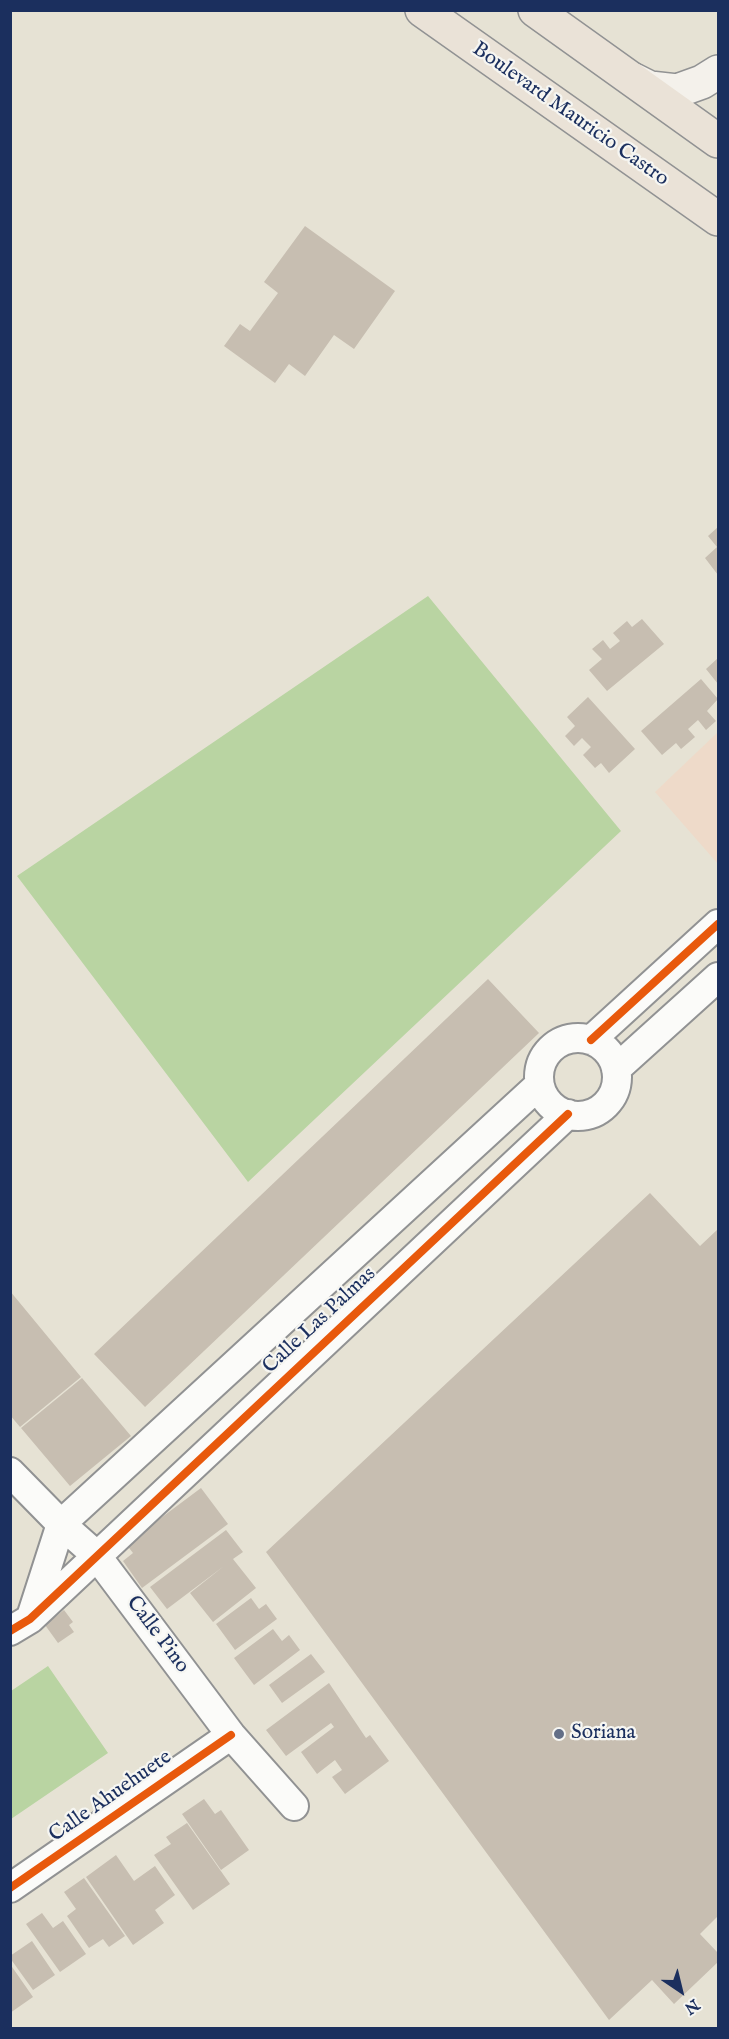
<!DOCTYPE html>
<html>
<head>
<meta charset="utf-8">
<style>
	body { margin:0 }
	#map { position:relative; width:729px; height:2039px; overflow:hidden; background:#e6e2d4; font-family:"IM FELL English",serif }
	canvas { display:block }
	.frame { position:absolute; inset:0; border:12px solid #1b2f5e; pointer-events:none }
	.north { position:absolute; left:651px; top:1961px; width:60px; height:60px; -webkit-text-stroke:4px #f6f6f2; paint-order:stroke; rotate:145deg; font-size:16px; font-weight:700; line-height:24px; text-align:center; color:#1b2f5e }
	.north::after { content:''; display:block; margin:auto; width:21px; height:27px; background:#1b2f5e; clip-path:polygon(50% 0,100% 100%,50% 72%,0 100%) }
</style>
</head>
<body>
<div id="map">
<canvas width="729" height="2039"></canvas>
<div class="frame"></div>
<div class="north">N</div>
</div>
<script>
const g = document.querySelector('canvas').getContext('2d');
g.lineJoin = 'round';
function paint(path, color) {
  g.fillStyle = color;
  g.fill(path, 'evenodd');
}
function shape(rows) {
  const path = new Path2D();
  for (const r of rows) {
    if (r.length === 3) {
      path.moveTo(r[0] + r[2], r[1]);
      path.arc(r[0], r[1], r[2], 0, 2 * Math.PI);
      continue;
    }
    path.moveTo(r[0], r[1]);
    for (let i = 2; i < r.length; i += 2) path.lineTo(r[i], r[i + 1]);
  }
  return path;
}
function stroke(path, color, width, dash) {
  g.strokeStyle = color;
  g.lineWidth = width;
  g.lineCap = dash ? 'butt' : 'round';
  g.setLineDash(dash || []);
  g.stroke(path);
}
function label(font, color, halo, rows, align = 'center') {
  g.font = font + ' "IM FELL English",serif';
  g.lineWidth = 4.5;
  g.setLineDash([]);
  g.textBaseline = 'middle';
  g.strokeStyle = halo;
  g.fillStyle = color;
  for (const [text, x, y, turn = 0] of rows) {
    g.save();
    g.translate(x, y);
    g.rotate((+turn || 0) * Math.PI / 180);
    g.textAlign = isNaN(turn) ? turn : align;
    if (halo) g.strokeText(text, 0, 0);
    g.fillText(text, 0, 0);
    g.restore();
  }
}
const built = shape([
	[718,732,718,864,655,792]
]);
const green = shape([
	[428,596,621,831,248,1182,17,876],
	[48,1666,108,1753,11,1819,11,1691]
]);
const building = shape([
	[305,226,395,291,354,349,334,335,305,376,289,364,275,383,224,346,240,324,250,331,278,293,264,282],
	[718,527,718,575,705,558,717,547,708,536],
	[642,619,664,644,607,691,589,670,602,659,592,649,603,640,610,649,620,641,613,633,627,621,632,627],
	[718,658,718,684,706,669],
	[701,679,718,699,707,711,716,721,706,730,698,720,688,729,695,737,681,749,676,743,662,755,641,731],
	[588,697,635,749,609,773,601,763,595,768,583,755,591,747,582,738,574,746,565,736,575,726,567,717],
	[488,979,539,1033,145,1407,94,1354],
	[650,1193,700,1246,718,1229,718,1916,700,1934,718,1953,718,1962,674,2004,652,1980,609,2020,266,1552],
	[10,1291,81,1377,20,1427,10,1415],
	[82,1378,131,1436,70,1486,21,1428],
	[201,1488,228,1524,142,1588,123,1561,133,1553,126,1544],
	[226,1530,243,1552,233,1559,256,1588,213,1622,190,1593,224,1566,167,1609,150,1587],
	[251,1598,259,1609,266,1604,277,1619,235,1650,216,1624],
	[64,1610,73,1622,69,1625,74,1632,58,1643,45,1625],
	[273,1629,282,1641,289,1635,300,1650,254,1685,234,1658],
	[311,1654,325,1672,282,1703,269,1685],
	[329,1683,366,1738,370,1735,389,1761,345,1794,332,1777,342,1770,335,1760,317,1774,301,1752,334,1727,331,1723,286,1756,266,1730],
	[204,1799,215,1814,221,1810,249,1850,221,1870,182,1814],
	[187,1823,230,1884,193,1910,154,1855,171,1844,166,1837],
	[116,1855,134,1881,155,1866,175,1895,155,1910,164,1923,133,1945,86,1877],
	[84,1878,125,1936,109,1947,103,1939,89,1948,67,1916,76,1909,64,1892],
	[42,1913,53,1928,63,1921,86,1954,60,1972,26,1924],
	[32,1941,55,1975,33,1990,10,1958,10,1956],
	[10,1964,33,1997,10,2013]
]);
const minor = shape([
	[578,1077,39],
	[591,1040,718,924],
	[616,1069,718,977],
	[10,1472,61,1524,96,1555,231,1735,294,1806],
	[32,1614,61,1524,539,1085],
	[10,1631,30,1619,568,1114],
	[10,1888,231,1735]
]);
const secondary = shape([
	[634,80,650,88,677,91,702,82,718,72]
]);
const primary = shape([
	[422,10,718,219],
	[535,10,718,141]
]);
const cycleway = shape([
	[591,1040,718,924],
	[10,1631,30,1619,568,1114],
	[10,1888,231,1735]
]);
const markers = [
	[559,1734,6,"#626e87"]
];
const streetNames = [
	["Boulevard Mauricio Castro",570,115,35],
	["Calle Las Palmas",320,1321,-43],
	["Calle Pino",157,1635,53],
	["Calle Ahuehuete",111,1797,-35]
];
const poiNames = [
	["Soriana",571,1734]
];
paint(built, '#eedac9');
paint(green, '#b9d4a2');
paint(building, '#c7beb1');
stroke(minor, '#919293', 32);
stroke(secondary, '#919293', 36);
stroke(primary, '#919293', 36);
stroke(minor, '#fbfbf9', 28);
stroke(secondary, '#f4f1eb', 33);
stroke(primary, '#eae2d7', 33);
stroke(cycleway, '#e8590c', 8);
for (const [x, y, r, color] of markers) {
  const dot = new Path2D();
  dot.arc(x, y, r, 0, 2 * Math.PI);
  g.fillStyle = color;
  g.fill(dot);
  stroke(dot, '#f6f6f2', 2);
}
label('21px', '#1b2f5e', '#f6f6f2', streetNames);
label('21px', '#1b2f5e', '#f6f6f2', poiNames, 'left');
</script>
</body>
</html>
